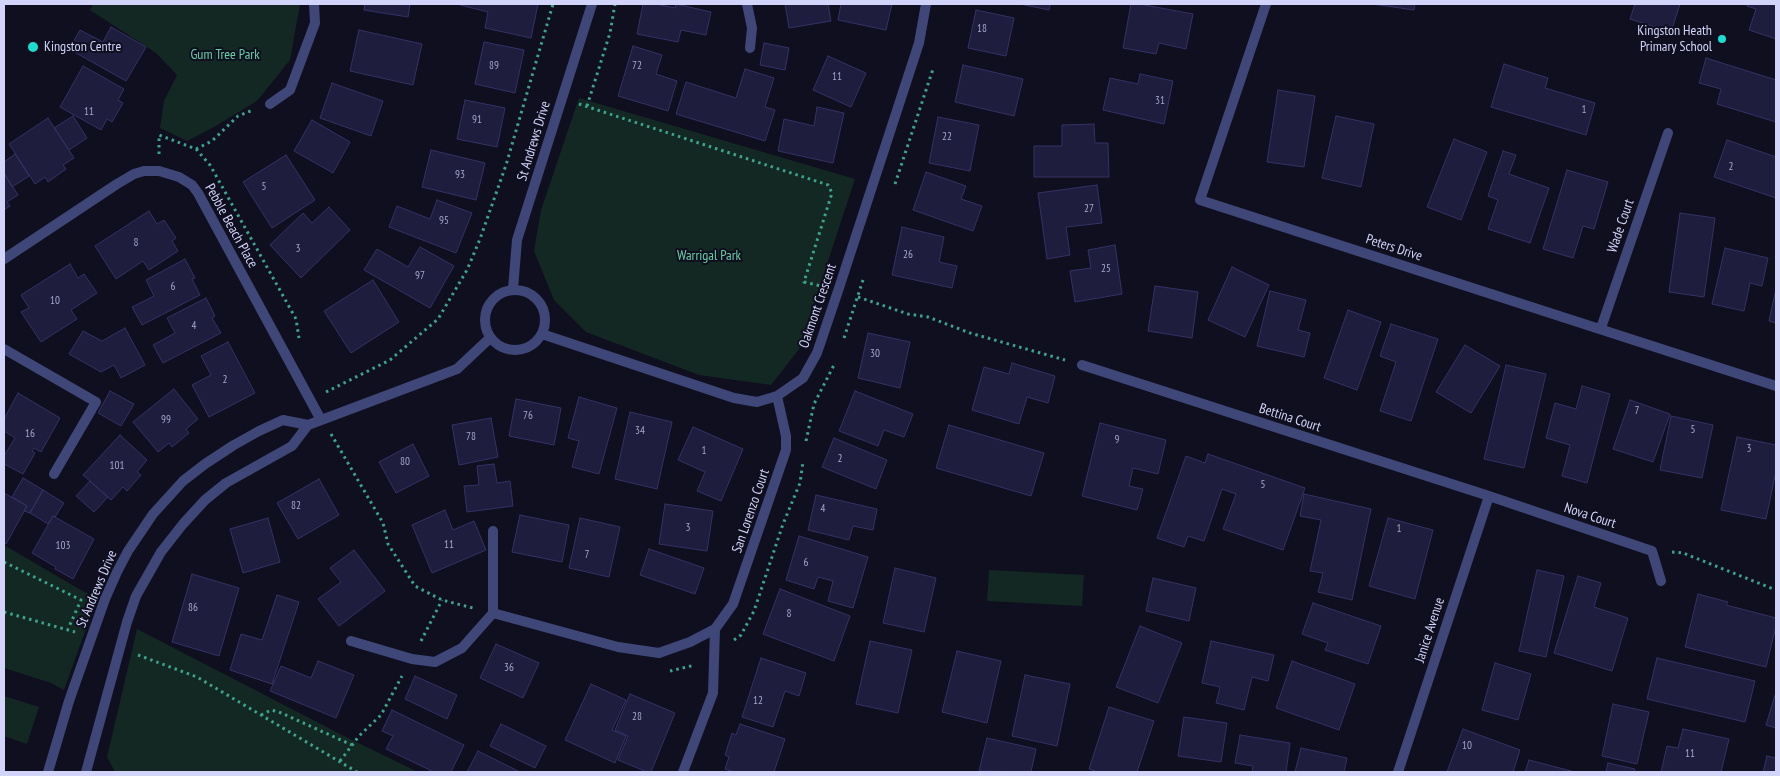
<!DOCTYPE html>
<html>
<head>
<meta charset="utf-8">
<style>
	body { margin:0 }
	#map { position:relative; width:1780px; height:776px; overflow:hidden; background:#0f0f1f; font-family:"PT Sans Narrow",sans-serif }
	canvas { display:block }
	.frame { position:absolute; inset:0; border:5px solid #d2d4fa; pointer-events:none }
</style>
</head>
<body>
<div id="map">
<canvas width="1780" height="776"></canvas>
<div class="frame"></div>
</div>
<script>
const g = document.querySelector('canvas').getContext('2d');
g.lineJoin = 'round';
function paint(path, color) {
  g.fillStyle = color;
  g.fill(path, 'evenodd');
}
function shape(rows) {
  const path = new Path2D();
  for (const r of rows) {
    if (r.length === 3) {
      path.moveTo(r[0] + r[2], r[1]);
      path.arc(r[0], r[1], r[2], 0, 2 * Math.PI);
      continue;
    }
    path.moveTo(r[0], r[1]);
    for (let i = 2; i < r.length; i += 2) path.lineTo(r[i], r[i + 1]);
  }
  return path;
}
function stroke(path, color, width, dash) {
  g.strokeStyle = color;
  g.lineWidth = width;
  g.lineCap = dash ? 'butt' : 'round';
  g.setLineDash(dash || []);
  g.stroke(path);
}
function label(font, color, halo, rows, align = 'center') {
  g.font = font + ' "PT Sans Narrow",sans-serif';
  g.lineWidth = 4;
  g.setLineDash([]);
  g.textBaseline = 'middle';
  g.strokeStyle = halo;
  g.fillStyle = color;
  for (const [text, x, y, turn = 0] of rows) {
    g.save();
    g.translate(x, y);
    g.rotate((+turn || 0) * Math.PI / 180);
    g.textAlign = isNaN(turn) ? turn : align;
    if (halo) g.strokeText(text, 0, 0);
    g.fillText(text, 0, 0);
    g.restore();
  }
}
const green = shape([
	[93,4,300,4,290,60,257,101,214,127,187,141,160,128,164,101,177,75,156,53,90,10],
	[579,98,855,179,799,349,771,385,699,375,586,332,554,300,534,251,541,210],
	[4,545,79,589,97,598,64,690,51,683,4,668],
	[989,570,1084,575,1082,606,987,601],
	[137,629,344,736,418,772,115,772,107,757],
	[4,696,39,707,27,744,4,736]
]);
const building = shape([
	[365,4,410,4,408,17,364,10,365,4],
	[460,4,538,4,531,38,485,28,488,12,460,5,460,4],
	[643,4,656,4,675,8,676,4,711,12,706,35,681,30,678,42,637,34,643,4],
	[785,4,828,4,831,21,789,28,785,4],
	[841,4,892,4,886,30,838,20,841,4],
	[1020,4,1050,4,1049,10,1020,4],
	[1131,4,1139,4,1193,14,1186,49,1159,43,1156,54,1123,48,1131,4],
	[1372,4,1415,4,1414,10,1372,4],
	[1635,4,1680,4,1671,32,1630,19,1635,4],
	[1748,4,1776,4,1776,39,1749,30,1756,9,1747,6,1748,4],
	[976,10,1014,18,1006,56,968,48,976,10],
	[111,27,146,47,126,81,69,49,80,30,103,42,111,27],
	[359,30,422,44,413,85,350,71,359,30],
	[484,42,524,50,515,93,475,84,484,42],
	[764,43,789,48,785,70,760,65,764,43],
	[633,46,662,55,656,74,677,81,668,111,618,96,633,46],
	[828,56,866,73,851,107,813,90,828,56],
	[1706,58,1776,80,1776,122,1717,104,1721,89,1699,83,1706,58],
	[1504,64,1548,78,1545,88,1595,103,1586,135,1491,107,1504,64],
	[963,65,1023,79,1014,116,955,102,963,65],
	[83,66,124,89,118,100,123,103,112,122,107,119,101,130,60,107,83,66],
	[745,69,774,78,765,107,775,110,765,141,676,114,686,82,736,98,745,69],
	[1140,74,1173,81,1164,124,1103,110,1110,78,1138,84,1140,74],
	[332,83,383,101,371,136,320,118,332,83],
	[1278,90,1315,96,1304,167,1267,162,1278,90],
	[465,100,505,108,497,147,457,139,465,100],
	[817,107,844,113,833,163,778,151,784,119,814,126,817,107],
	[73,116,87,138,69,150,54,128,73,116],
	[1336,116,1374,124,1361,187,1322,178,1336,116],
	[938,117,979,125,970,171,929,163,938,117],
	[48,118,74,158,63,165,66,169,48,182,45,177,35,184,9,144,48,118],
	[312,120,350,142,333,173,294,151,312,120],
	[1094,124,1095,143,1108,143,1109,177,1034,177,1034,146,1062,146,1062,125,1094,124],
	[1454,139,1487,152,1461,220,1427,207,1454,139],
	[1727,140,1776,157,1776,198,1714,177,1727,140],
	[431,150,485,163,476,200,422,187,431,150],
	[1503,151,1516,155,1509,174,1549,188,1530,243,1488,229,1498,200,1488,196,1503,151],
	[15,154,29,176,12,187,4,173,4,162,15,154],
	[286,155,315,200,272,228,243,182,286,155],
	[1567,170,1608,182,1594,229,1583,226,1573,258,1543,249,1567,170],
	[926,172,966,186,961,199,982,206,973,231,913,210,926,172],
	[4,173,18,195,7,202,10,206,4,210,4,173],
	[1097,185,1102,223,1066,227,1070,255,1047,259,1038,193,1097,185],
	[437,200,472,213,456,253,389,227,397,206,430,219,437,200],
	[329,207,350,230,301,278,270,245,303,213,312,223,329,207],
	[149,211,157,224,164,220,176,238,172,241,178,251,149,270,143,261,116,279,95,246,149,211],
	[1680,213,1715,218,1704,297,1669,292,1680,213],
	[902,227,944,237,939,262,957,266,952,288,892,275,902,227],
	[1115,245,1122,294,1075,302,1070,271,1091,268,1088,250,1115,245],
	[420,247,454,266,430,308,364,270,377,249,408,267,420,247],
	[1725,248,1768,258,1762,286,1750,283,1744,311,1712,304,1725,248],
	[185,259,195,278,192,279,200,295,142,325,132,307,154,296,146,280,185,259],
	[70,264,78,278,84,274,97,293,71,310,77,319,41,342,21,312,29,308,21,295,70,264],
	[1232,267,1269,285,1245,337,1208,320,1232,267],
	[373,280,399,322,351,353,324,311,373,280],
	[1155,286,1198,292,1192,338,1148,331,1155,286],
	[1776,289,1776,323,1769,321,1776,289],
	[1270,291,1306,300,1298,330,1310,333,1304,357,1257,346,1270,291],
	[206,298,215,316,212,318,221,333,163,363,153,345,175,333,167,318,206,298],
	[1348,310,1381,322,1357,390,1324,378,1348,310],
	[1391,324,1438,339,1411,421,1380,411,1396,362,1380,356,1391,324],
	[125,328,145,365,121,378,114,365,101,372,69,354,83,331,102,341,125,328],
	[868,333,910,342,900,388,858,378,868,333],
	[228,342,255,393,209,417,192,385,211,375,201,356,228,342],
	[1465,345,1500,366,1471,413,1436,392,1465,345],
	[1012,363,1055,376,1048,403,1027,397,1019,424,972,410,984,367,1009,374,1012,363],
	[1506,365,1546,374,1524,468,1484,459,1506,365],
	[1582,386,1610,394,1587,483,1562,476,1570,445,1546,438,1555,403,1576,409,1582,386],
	[174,389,198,419,186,429,189,433,172,447,169,443,158,452,133,422,174,389],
	[110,391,134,404,121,426,98,413,110,391],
	[855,391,913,414,904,437,884,430,878,446,839,431,855,391],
	[18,393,60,418,41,452,34,448,32,451,35,453,23,474,4,464,4,456,15,438,4,431,4,419,18,393],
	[579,397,617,408,599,474,572,467,579,441,568,438,579,397],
	[516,399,561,408,554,445,509,436,516,399],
	[1630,400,1670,414,1653,462,1613,449,1630,400],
	[630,412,672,422,657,489,615,479,630,412],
	[1671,416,1713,425,1702,478,1660,470,1671,416],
	[491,418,498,457,459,465,452,425,491,418],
	[1100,423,1166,440,1158,474,1133,468,1129,486,1143,489,1137,510,1082,496,1100,423],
	[949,425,1044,453,1031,496,936,468,949,425],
	[693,427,743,449,721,501,697,491,705,472,678,460,693,427],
	[120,435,147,460,137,472,141,475,127,491,123,487,111,500,83,475,120,435],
	[1737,437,1776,445,1776,471,1766,519,1721,510,1737,437],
	[834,438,887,460,876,489,822,467,834,438],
	[413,444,429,476,396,493,379,462,413,444],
	[1208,454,1305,488,1283,550,1223,529,1236,494,1222,489,1204,541,1188,536,1184,547,1157,538,1186,456,1205,463,1208,454],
	[494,464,497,483,510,481,513,506,467,512,464,486,479,485,477,466,494,464],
	[23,478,43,490,30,513,24,511,27,506,12,497,23,478],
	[319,479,339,515,298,539,277,503,319,479],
	[90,481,108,497,94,512,76,496,90,481],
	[43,490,64,503,55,517,53,516,48,524,30,513,43,490],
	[4,493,27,506,6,544,4,542,4,493],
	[1304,494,1371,509,1352,600,1318,592,1323,573,1310,571,1321,520,1300,516,1304,494],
	[816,495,877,509,873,530,853,526,849,540,808,530,816,495],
	[665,504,713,511,707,551,659,544,665,504],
	[445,510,453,530,474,521,486,550,432,573,412,525,445,510],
	[520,515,569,525,562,562,512,552,520,515],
	[53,516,94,539,73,579,55,569,56,567,32,553,53,516],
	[268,518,280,562,243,573,230,529,268,518],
	[580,518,620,527,609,577,569,568,580,518],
	[1388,518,1433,530,1415,599,1369,586,1388,518],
	[799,536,868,557,853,608,828,601,833,581,818,577,814,589,786,580,799,536],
	[649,549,704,568,695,594,640,575,649,549],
	[354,550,385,591,339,626,318,599,341,582,330,568,354,550],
	[895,568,936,578,924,632,883,623,895,568],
	[1537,570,1564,576,1546,657,1519,651,1537,570],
	[192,574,239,588,219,656,172,642,192,574],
	[1578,576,1601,583,1594,607,1628,618,1612,671,1554,653,1578,576],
	[1153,578,1196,588,1189,621,1146,611,1153,578],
	[780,589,850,616,834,661,763,634,780,589],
	[1698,594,1728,602,1726,605,1776,618,1776,626,1766,667,1685,647,1698,594],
	[277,595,299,602,272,684,230,670,241,634,262,640,277,595],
	[1313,603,1381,626,1368,664,1325,650,1328,643,1302,634,1313,603],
	[1140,626,1182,643,1158,703,1116,687,1140,626],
	[870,641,912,650,898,713,856,704,870,641],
	[1211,641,1274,655,1268,681,1252,677,1244,710,1216,703,1220,687,1202,683,1211,641],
	[496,644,539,663,523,698,480,678,496,644],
	[957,651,1001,661,987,723,942,712,957,651],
	[761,658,806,673,799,696,785,691,773,727,742,717,761,658],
	[1657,658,1755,681,1745,722,1647,699,1657,658],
	[318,661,354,675,336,718,270,691,281,666,311,678,318,661],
	[1292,661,1355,684,1339,730,1276,708,1292,661],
	[1495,663,1531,674,1518,720,1482,710,1495,663],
	[1025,675,1070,684,1057,746,1012,736,1025,675],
	[415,676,457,695,447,719,405,699,415,676],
	[591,684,626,700,612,730,626,736,615,763,565,740,591,684],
	[1776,692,1776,728,1766,725,1776,692],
	[630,694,675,713,651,772,647,772,618,760,628,736,615,730,630,694],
	[1613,704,1649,712,1637,764,1602,756,1613,704],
	[1109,707,1154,721,1137,772,1098,772,1089,769,1109,707],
	[392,710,464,745,451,772,434,772,386,749,393,736,382,731,392,710],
	[1184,717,1227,723,1221,762,1178,756,1184,717],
	[501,724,546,746,535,768,490,746,501,724],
	[740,724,785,739,774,772,734,772,725,769,729,757,725,755,732,733,736,735,740,724],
	[1463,729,1520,750,1513,772,1447,772,1463,729],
	[1683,729,1729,739,1721,772,1661,772,1667,746,1678,748,1683,729],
	[1240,735,1290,743,1286,772,1252,772,1253,766,1235,763,1240,735],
	[987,738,1036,749,1031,772,979,771,987,738],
	[1301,748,1347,758,1344,772,1295,772,1301,748],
	[478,751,520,772,467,772,478,751],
	[1767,756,1776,758,1776,772,1763,772,1767,756],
	[1529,760,1575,772,1525,772,1529,760],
	[1608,763,1635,769,1634,772,1606,772,1608,763]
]);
const path = shape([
	[579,104,828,185,832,193,804,282,821,286],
	[587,106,610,33,615,4],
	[196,149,210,165,296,319,299,338],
	[159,154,159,135,196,149,212,141,238,116,253,110],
	[895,184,933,69],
	[858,297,908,314,928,317,970,333,1065,360],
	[844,338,863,280],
	[326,392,390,360,438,319,467,270,480,239,506,165,553,4],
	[331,434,383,523,388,544,415,586,442,600,473,608],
	[806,441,814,404,834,365],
	[1672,552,1683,553,1776,590],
	[4,562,81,600,68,629],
	[4,612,75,632],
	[734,640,741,635,754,611,783,524,800,483,803,462],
	[421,641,442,600],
	[138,655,197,677,357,772],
	[670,671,695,665],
	[261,715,271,710,279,712,352,745],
	[340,761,359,736,381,715,402,676]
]);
const service = shape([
	[747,4,752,28,750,48],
	[4,349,96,402,54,474]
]);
const minor = shape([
	[1266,4,1200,200,1776,386],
	[270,104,290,90,315,23,314,4],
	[4,259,117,184,134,174,144,171,159,171,179,177,192,185,198,193,321,420],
	[513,289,517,240,592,4],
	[515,320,30],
	[1601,328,1668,133],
	[542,334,734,398,757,402,777,396,803,378,817,353,838,291,919,43,926,4],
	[1082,365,1489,496,1652,551,1661,581],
	[493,613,493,531],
	[351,641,412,659,435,662,462,648,493,613,618,647,659,653,690,642,715,629,733,604,786,450,786,436,777,396],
	[48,772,69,701,105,599,117,572,128,551,153,514,183,481,205,464,234,445,259,431,283,420,308,425,457,369,490,338],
	[86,772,127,622,136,596,161,552,183,524,205,500,226,483,292,446,308,425],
	[683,772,713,693,715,629],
	[1398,772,1489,496]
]);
const markers = [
	[1722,39,5,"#1bddd0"],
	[33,47,6,"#1bddd0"]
];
const numberNames = [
	["18",982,29],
	["89",494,66],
	["72",637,66],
	["11",837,77],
	["31",1160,101],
	["1",1584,110],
	["11",89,112],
	["91",477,120],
	["22",947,137],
	["2",1731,167],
	["93",460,175],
	["5",264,187],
	["27",1089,209],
	["95",444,221],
	["8",136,243],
	["3",298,249],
	["26",908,255],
	["25",1106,269],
	["97",420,276],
	["6",173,287],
	["10",55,301],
	["4",194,326],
	["30",875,354],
	["2",225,380],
	["7",1637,411],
	["76",528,416],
	["99",166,420],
	["5",1693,430],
	["34",640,431],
	["16",30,434],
	["78",471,437],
	["9",1117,440],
	["3",1749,449],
	["1",704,451],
	["2",840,459],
	["80",405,462],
	["101",117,466],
	["5",1263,485],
	["82",296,506],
	["4",823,509],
	["3",688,528],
	["1",1399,529],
	["11",449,545],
	["103",63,546],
	["7",587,555],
	["6",806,563],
	["86",193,608],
	["8",789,614],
	["36",509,668],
	["12",758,701],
	["28",637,717],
	["10",1467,746],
	["11",1690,754]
];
const poiNames = [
	["Kingston Heath",1712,31],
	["Primary School",1712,47],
	["Kingston Centre",44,47,"left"]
];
const parkNames = [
	["Gum Tree Park",225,55],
	["Warrigal Park",709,256]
];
const streetNames = [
	["St Andrews Drive",534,141,-73],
	["Pebble Beach Place",231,226,61],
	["Wade Court",1621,226,-71],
	["Peters Drive",1394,248,18],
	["Oakmont Crescent",818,306,-71],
	["Bettina Court",1290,418,18],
	["San Lorenzo Court",751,511,-71],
	["Nova Court",1590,516,18],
	["St Andrews Drive",97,589,-67],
	["Janice Avenue",1430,630,-72]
];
paint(green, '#132823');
paint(building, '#1e1d3d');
stroke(building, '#343266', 1);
stroke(path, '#3ca48c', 3, [2.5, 4]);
stroke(service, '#3f4778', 10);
stroke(minor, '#3f4778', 10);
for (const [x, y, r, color] of markers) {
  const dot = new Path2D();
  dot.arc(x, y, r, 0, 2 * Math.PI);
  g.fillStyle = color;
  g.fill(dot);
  stroke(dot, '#0f0f1f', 2);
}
label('11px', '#a5a6cb', null, numberNames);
label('14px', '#d2d4fa', '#0f0f1f', poiNames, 'right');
label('14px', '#67d0a4', '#0f0f1f', parkNames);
label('14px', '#d2d4fa', '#0f0f1f', streetNames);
</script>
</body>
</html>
